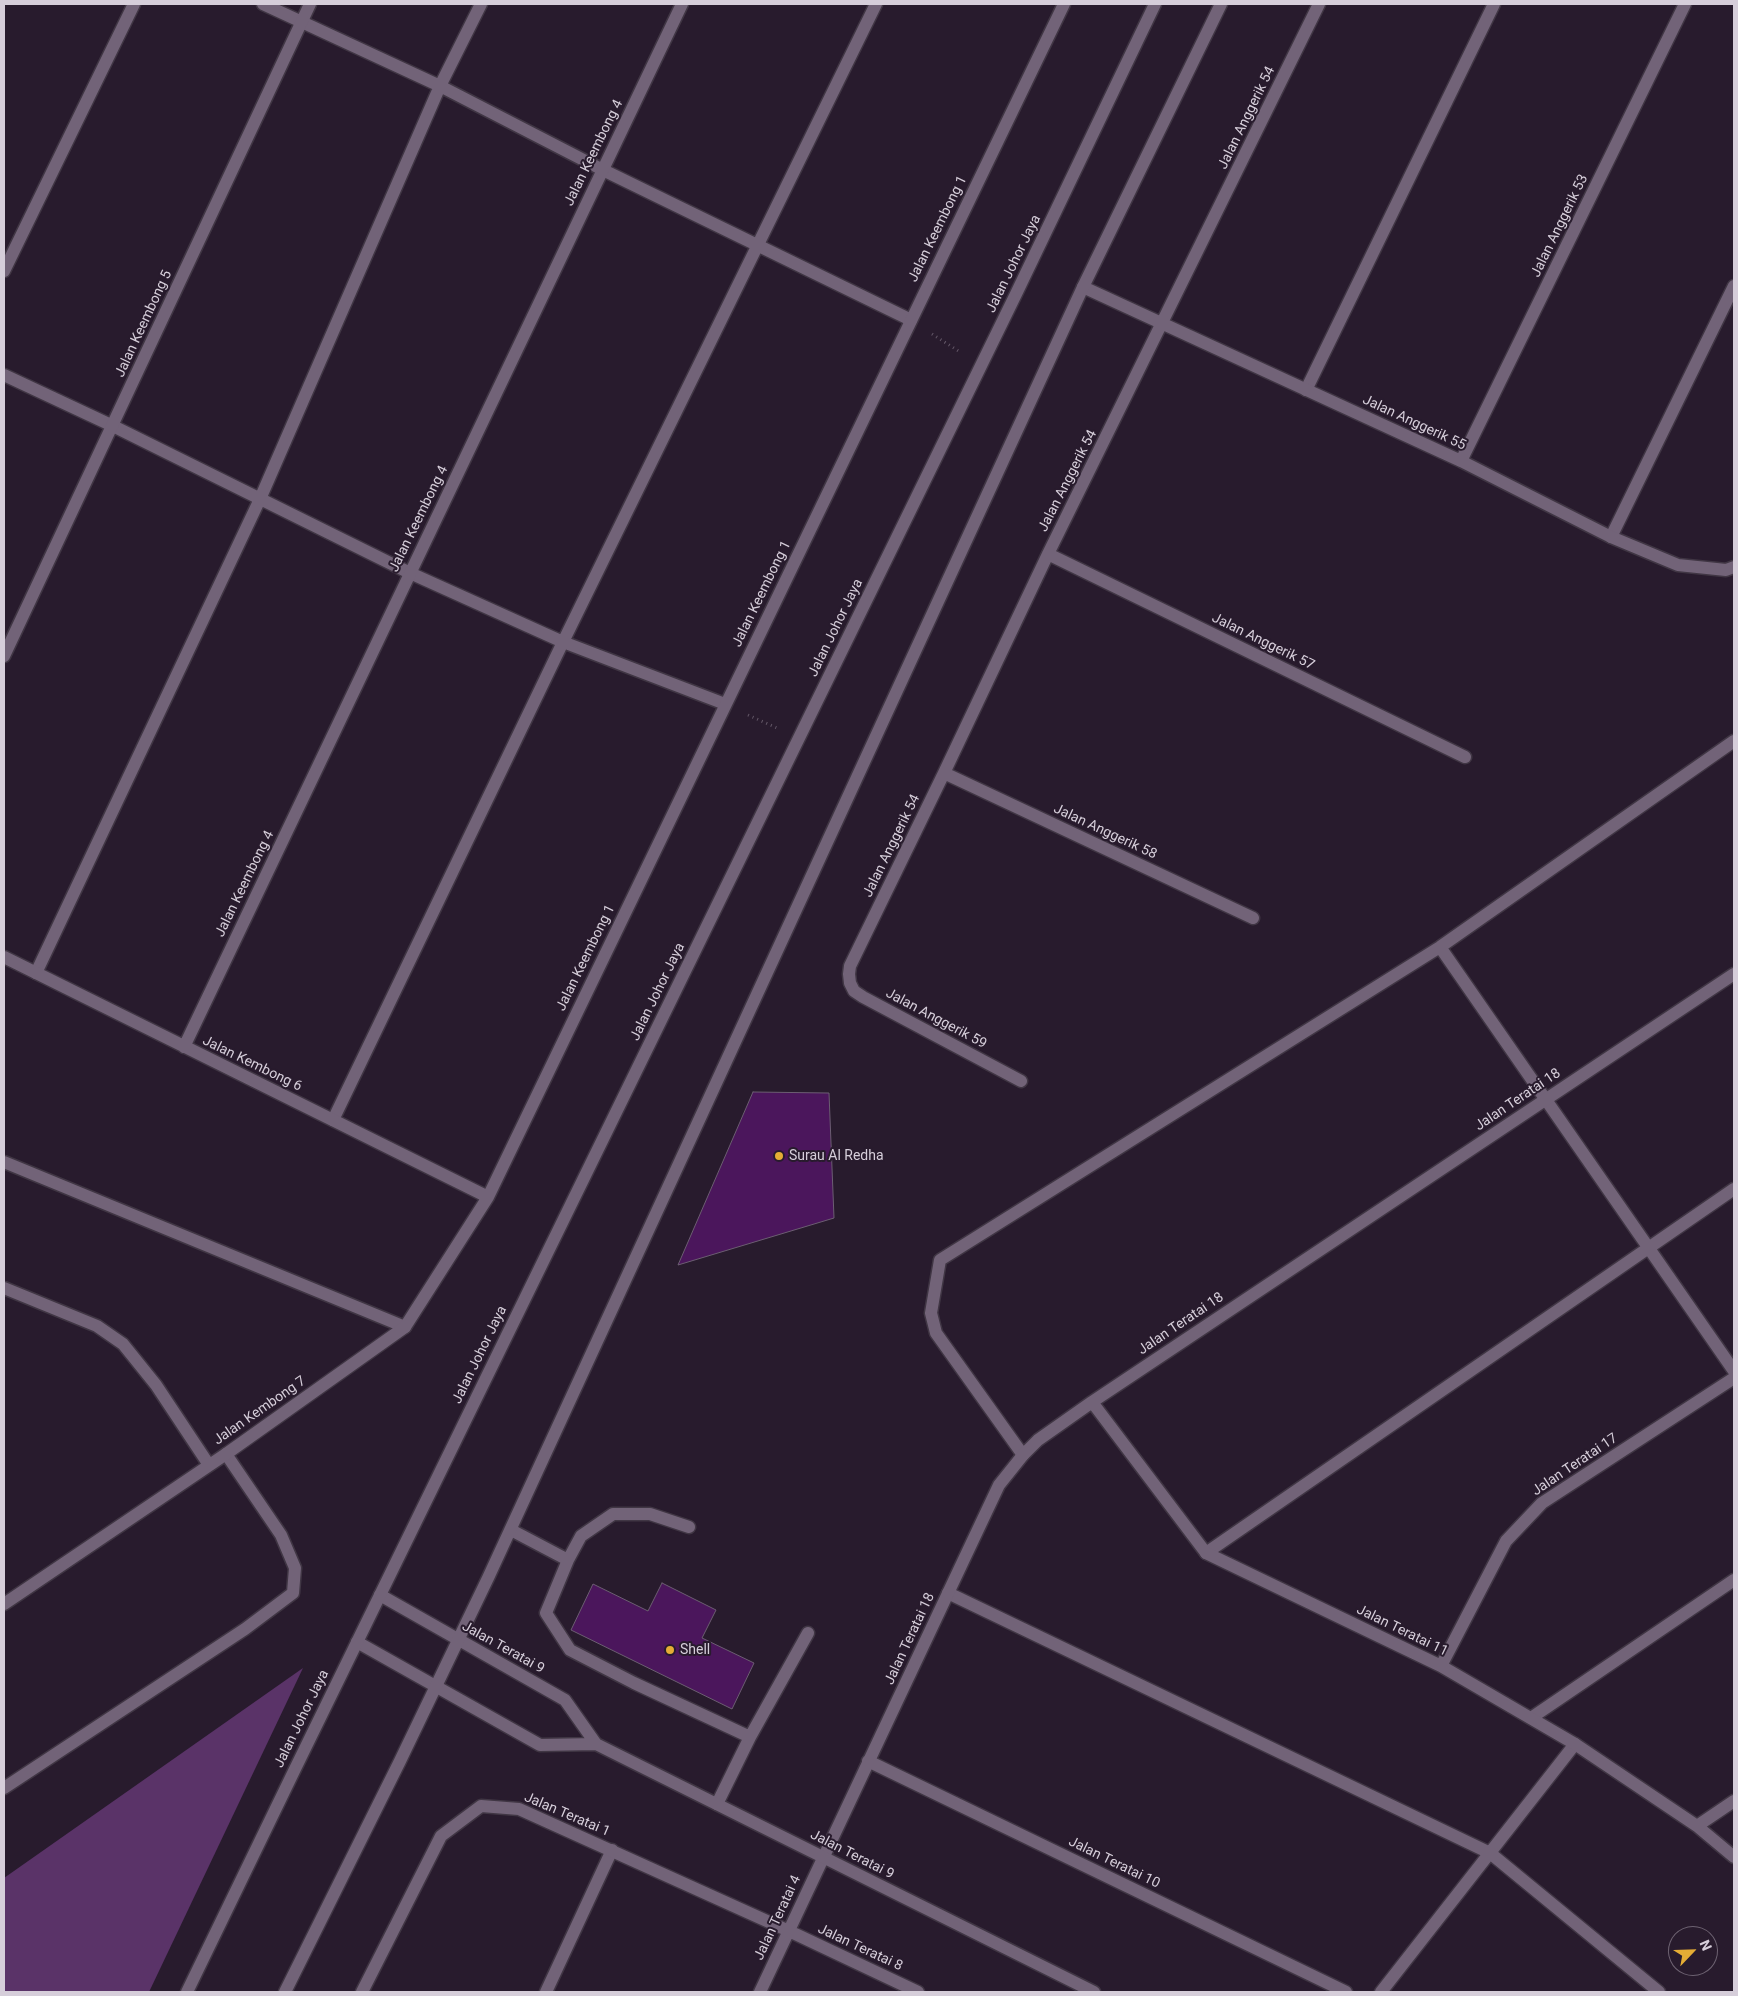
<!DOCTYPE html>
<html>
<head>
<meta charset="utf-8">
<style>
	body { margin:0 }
	#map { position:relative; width:1738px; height:1996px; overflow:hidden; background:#281b2d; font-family:Roboto,sans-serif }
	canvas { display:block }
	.frame { position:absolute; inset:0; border:5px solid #d6ceda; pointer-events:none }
	.north { position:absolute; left:1668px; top:1926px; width:50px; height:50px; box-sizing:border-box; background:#281b2d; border:1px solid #6e6372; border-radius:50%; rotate:66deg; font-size:14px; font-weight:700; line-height:20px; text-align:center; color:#d6ceda }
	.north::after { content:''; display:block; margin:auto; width:18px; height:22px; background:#e5ad35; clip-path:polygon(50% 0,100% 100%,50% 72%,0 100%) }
</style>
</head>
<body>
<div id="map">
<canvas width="1738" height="1996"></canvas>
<div class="frame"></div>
<div class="north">N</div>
</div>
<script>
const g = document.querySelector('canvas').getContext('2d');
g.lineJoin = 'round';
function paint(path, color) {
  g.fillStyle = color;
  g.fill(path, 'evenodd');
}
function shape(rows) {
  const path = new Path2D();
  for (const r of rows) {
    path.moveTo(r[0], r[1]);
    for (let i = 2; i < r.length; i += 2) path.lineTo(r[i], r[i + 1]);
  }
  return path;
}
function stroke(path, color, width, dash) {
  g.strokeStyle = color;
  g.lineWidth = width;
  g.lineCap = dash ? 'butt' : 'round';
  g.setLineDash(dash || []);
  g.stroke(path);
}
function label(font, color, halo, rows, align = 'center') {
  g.font = font + ' Roboto,sans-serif';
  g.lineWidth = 4;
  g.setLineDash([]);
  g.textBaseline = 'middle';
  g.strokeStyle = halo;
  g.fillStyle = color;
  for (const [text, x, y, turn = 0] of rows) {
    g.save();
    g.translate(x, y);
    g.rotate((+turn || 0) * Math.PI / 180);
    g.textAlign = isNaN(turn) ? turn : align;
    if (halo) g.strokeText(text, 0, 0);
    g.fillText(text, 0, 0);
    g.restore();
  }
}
const green = shape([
	[303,1668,149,1992,4,1992,4,1878]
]);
const building = shape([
	[753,1092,829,1093,834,1218,678,1265,753,1092],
	[662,1583,716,1610,702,1638,754,1663,732,1709,571,1630,593,1584,648,1611,662,1583]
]);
const path = shape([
	[932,334,960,352],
	[748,715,777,728]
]);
const service = shape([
	[263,4,440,86,603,170,911,320],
	[4,271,134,4],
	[4,375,113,426,410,573,563,642,725,704],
	[1306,390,1494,4],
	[1611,537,1734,286],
	[1440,947,1734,1371],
	[36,973,260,499,440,86,481,4],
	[333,1120,563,642,876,4],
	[4,1162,405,1327],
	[1023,1455,936,1333,931,1313,940,1260,1440,947,1734,741],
	[689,1527,650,1514,613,1514,581,1536,568,1560,546,1613,570,1650,634,1683,750,1737],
	[511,1530,568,1560],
	[1206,1553,1734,1189],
	[948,1593,1490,1853,1659,1992],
	[1531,1718,1734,1580],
	[4,1788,245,1629,293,1593,295,1568,281,1535,226,1454],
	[717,1804,750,1737,808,1633],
	[546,1992,612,1850],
	[1381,1992,1575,1744]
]);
const minor = shape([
	[1083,287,1461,461,1611,537,1678,565,1726,570,1734,567],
	[1461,461,1685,4],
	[1048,554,1465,757],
	[4,656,310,4],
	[944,773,1253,918],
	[4,957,488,1197],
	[184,1047,682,4],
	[1021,1081,863,997,854,991,850,983,849,974,850,966,944,773,1048,554,1319,4],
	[4,1288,97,1326,123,1344,156,1385,209,1465],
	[1092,1402,1206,1553,1441,1666,1575,1744,1697,1826,1734,1857],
	[4,1604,226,1454,405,1327,488,1197,1064,4],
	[1441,1666,1506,1541,1542,1503,1734,1378],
	[868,1761,1346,1992],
	[1697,1826,1734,1801],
	[362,1992,441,1836,481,1806,519,1809,789,1931,918,1992],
	[760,1992,999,1485,1023,1455,1038,1440,1092,1402,1734,974]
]);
const tertiary = shape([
	[380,1595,565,1700,596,1744],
	[357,1642,540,1745,596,1744,1094,1992]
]);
const secondary = shape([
	[187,1992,295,1769,1016,294,1155,4],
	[285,1992,400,1761,488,1578,1083,287,1221,4]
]);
const markers = [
	[779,1156,5,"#e5ad35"],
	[670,1650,5,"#e5ad35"]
];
const streetNames = [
	["Jalan Anggerik 54",1247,118,-64],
	["Jalan Keembong 4",594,153,-64],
	["Jalan Anggerik 53",1560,226,-64],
	["Jalan Keembong 1",938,229,-64],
	["Jalan Johor Jaya",1014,264,-64],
	["Jalan Keembong 5",144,324,-65],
	["Jalan Anggerik 55",1414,423,25],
	["Jalan Anggerik 54",1068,481,-63],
	["Jalan Keembong 4",419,519,-64],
	["Jalan Keembong 1",762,594,-64],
	["Jalan Johor Jaya",836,628,-64],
	["Jalan Anggerik 57",1263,642,26],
	["Jalan Anggerik 58",1105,832,25],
	["Jalan Anggerik 54",892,846,-64],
	["Jalan Keembong 4",245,884,-64],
	["Jalan Keembong 1",586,958,-64],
	["Jalan Johor Jaya",658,992,-64],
	["Jalan Anggerik 59",936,1019,28],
	["Jalan Kembong 6",252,1064,26],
	["Jalan Teratai 18",1518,1100,-34],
	["Jalan Teratai 18",1181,1324,-34],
	["Jalan Johor Jaya",480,1355,-64],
	["Jalan Kembong 7",260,1411,-35],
	["Jalan Teratai 17",1575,1465,-34],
	["Jalan Teratai 11",1402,1631,26],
	["Jalan Teratai 18",910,1639,-65],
	["Jalan Teratai 9",503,1648,29],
	["Jalan Johor Jaya",302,1719,-64],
	["Jalan Teratai 1",567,1815,23],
	["Jalan Teratai 9",852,1855,27],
	["Jalan Teratai 10",1114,1863,26],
	["Jalan Teratai 4",778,1918,-65],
	["Jalan Teratai 8",860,1948,25]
];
const poiNames = [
	["Surau Al Redha",789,1156],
	["Shell",680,1650]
];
paint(green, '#5a3368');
paint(building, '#4b165c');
stroke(building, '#6c5e72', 1);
stroke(service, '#403644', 15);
stroke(minor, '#403644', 15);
stroke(tertiary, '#403644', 15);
stroke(secondary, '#403644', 15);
stroke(path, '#645868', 3, [1, 4]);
stroke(service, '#726378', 12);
stroke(minor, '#726378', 12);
stroke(tertiary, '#726378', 12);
stroke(secondary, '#726378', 12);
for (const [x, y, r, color] of markers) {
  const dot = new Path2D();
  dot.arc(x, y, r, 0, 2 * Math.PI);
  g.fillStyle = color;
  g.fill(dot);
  stroke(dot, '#281b2d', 2);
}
label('14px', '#d6ceda', '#281b2d', streetNames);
label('14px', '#d6ceda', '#281b2d', poiNames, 'left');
</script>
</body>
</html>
